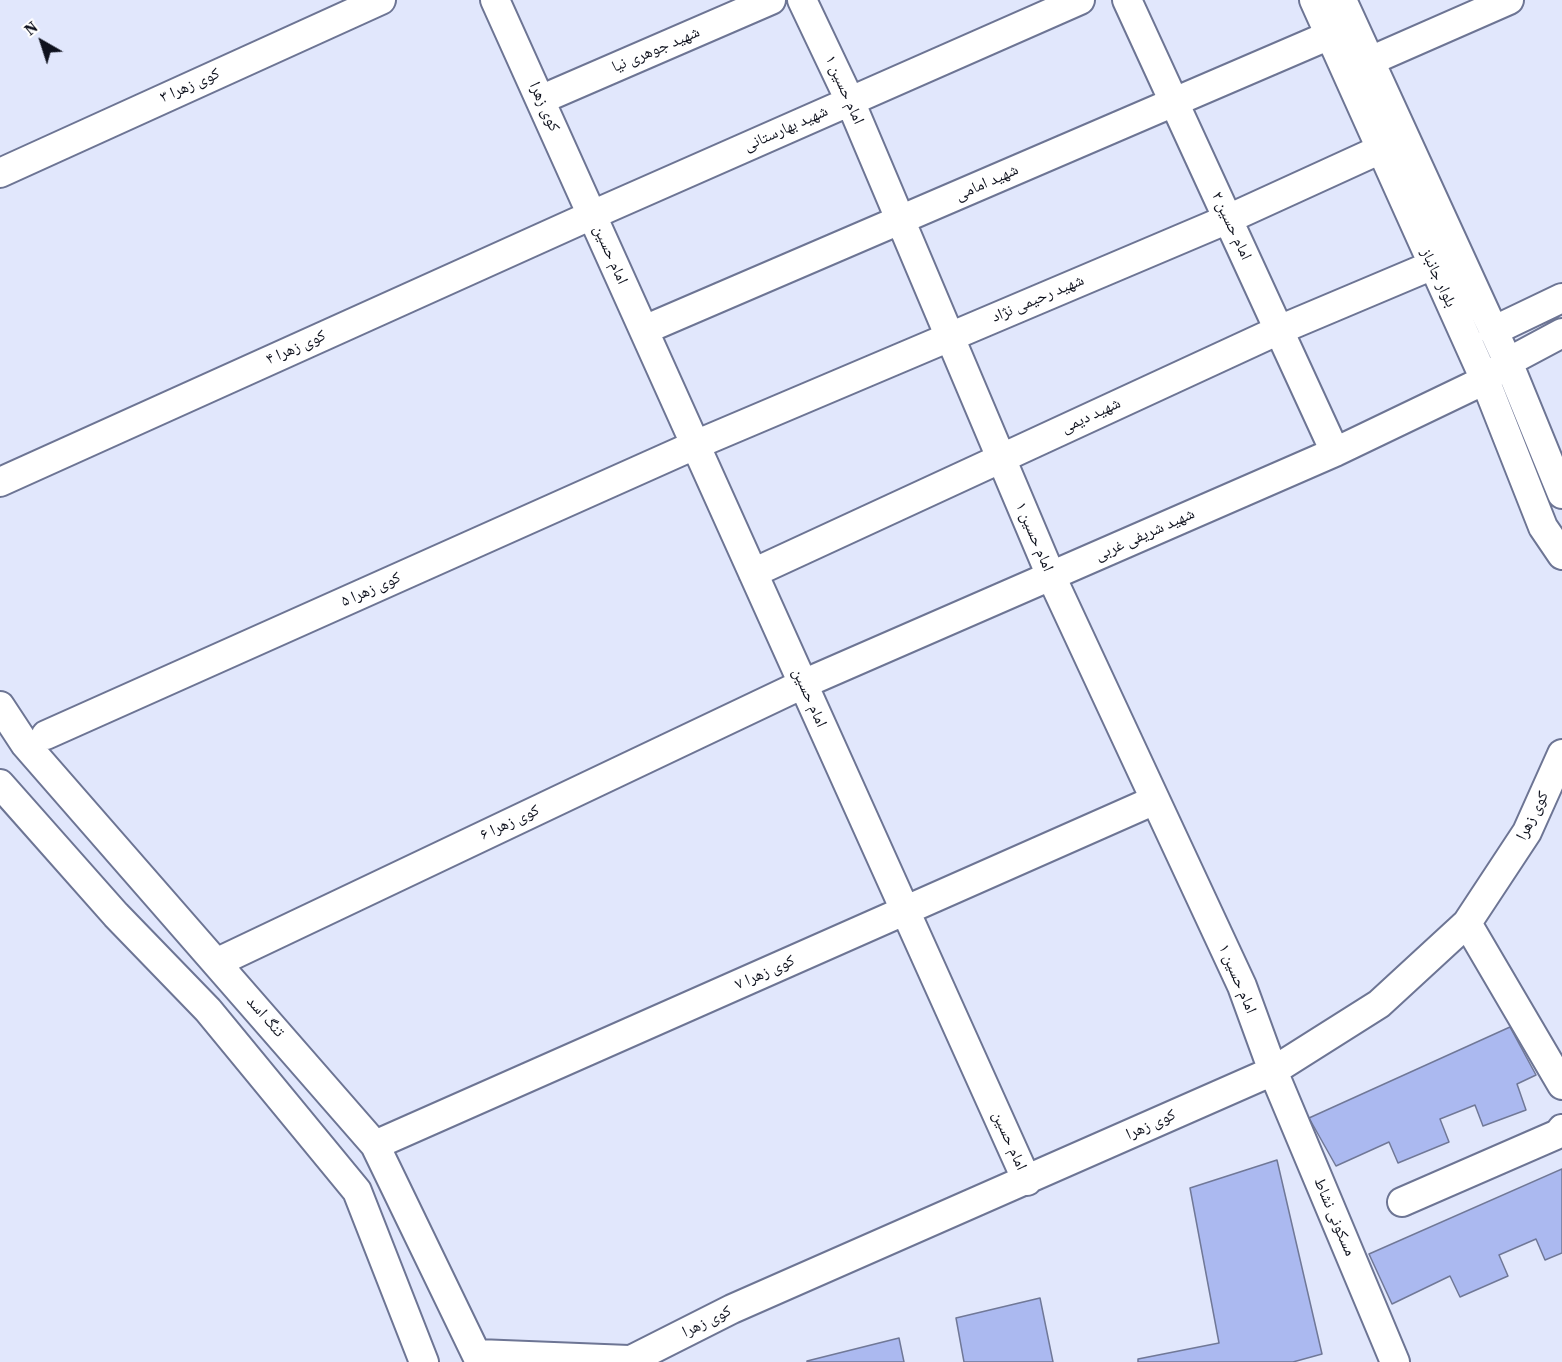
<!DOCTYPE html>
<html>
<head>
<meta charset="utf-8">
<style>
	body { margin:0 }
	#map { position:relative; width:1562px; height:1362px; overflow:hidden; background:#e1e7fc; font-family:"Source Serif 4",serif }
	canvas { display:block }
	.north { position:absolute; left:12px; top:12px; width:60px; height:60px; -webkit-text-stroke:4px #fff; paint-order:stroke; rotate:321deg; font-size:16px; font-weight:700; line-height:24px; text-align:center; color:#0f121e }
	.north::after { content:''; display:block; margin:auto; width:21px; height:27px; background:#0f121e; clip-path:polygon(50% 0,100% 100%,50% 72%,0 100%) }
</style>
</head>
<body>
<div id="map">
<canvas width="1562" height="1362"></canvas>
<div class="north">N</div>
</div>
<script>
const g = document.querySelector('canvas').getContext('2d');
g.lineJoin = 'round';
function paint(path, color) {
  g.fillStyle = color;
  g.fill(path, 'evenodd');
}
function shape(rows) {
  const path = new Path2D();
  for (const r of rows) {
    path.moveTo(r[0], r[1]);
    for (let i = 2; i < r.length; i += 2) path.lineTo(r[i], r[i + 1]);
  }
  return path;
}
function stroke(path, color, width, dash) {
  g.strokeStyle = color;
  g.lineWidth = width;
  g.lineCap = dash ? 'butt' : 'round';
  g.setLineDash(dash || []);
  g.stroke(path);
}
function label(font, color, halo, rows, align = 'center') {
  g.font = font + ' "Source Serif 4","Noto Naskh Arabic",serif';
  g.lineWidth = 4.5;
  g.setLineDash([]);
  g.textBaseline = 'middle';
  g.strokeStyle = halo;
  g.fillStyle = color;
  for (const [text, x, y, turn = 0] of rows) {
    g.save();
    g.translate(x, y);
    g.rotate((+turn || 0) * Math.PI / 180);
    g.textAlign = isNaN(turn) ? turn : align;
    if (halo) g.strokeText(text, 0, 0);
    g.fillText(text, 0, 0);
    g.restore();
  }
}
const building = shape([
	[1510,1027,1536,1075,1517,1084,1526,1110,1483,1126,1475,1105,1440,1119,1449,1142,1398,1163,1389,1142,1336,1166,1309,1118,1510,1027],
	[1277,1160,1322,1354,1293,1362,1138,1362,1138,1359,1219,1343,1190,1188,1277,1160],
	[1562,1169,1562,1253,1545,1260,1536,1239,1499,1255,1508,1276,1460,1297,1450,1276,1392,1304,1369,1254,1562,1169],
	[1040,1298,1053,1362,964,1362,956,1318,1040,1298],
	[899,1338,904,1362,807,1362,807,1361,899,1338]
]);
const minor = shape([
	[495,0,1027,1181],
	[802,0,850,101,1051,576,1242,986,1273,1071,1395,1362],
	[1127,0,1335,452],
	[1314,0,1485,380,1543,527,1562,555],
	[1342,0,1508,362,1562,494],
	[1370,61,1509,0],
	[540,100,771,0],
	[0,173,381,0],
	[644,330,1330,35],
	[1493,331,1562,298],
	[0,482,592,215,1080,0],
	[753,573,1279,330,1433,265],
	[0,706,25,744,375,1145,480,1362],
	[46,735,695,445,1228,219,1379,150],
	[0,784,116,915,208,1010,357,1191,424,1362],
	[1467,923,1562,1085],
	[218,962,803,684,1335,452,1485,380,1508,362,1562,333],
	[375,1145,1155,800],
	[1402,1202,1558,1134,1562,1129],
	[478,1354,629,1360],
	[627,1362,732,1309,1273,1071,1379,1004,1467,923,1527,832,1562,754]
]);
const streetNames = [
	["شهید جوهری نیا",656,50,-23],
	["کوی زهرا ۳",190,86,-24],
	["امام حسین ۱",844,90,66],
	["کوی زهرا",544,107,66],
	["شهید بهارستانی",786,129,-24],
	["شهید امامی",987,183,-24],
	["امام حسین ۲",1231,226,65],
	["امام حسین",610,255,66],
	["بلوار جانباز",1438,278,65],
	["شهید رحیمی نژاد",1038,299,-23],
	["کوی زهرا ۴",296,348,-24],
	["شهید دیمی",1091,416,-25],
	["شهید شریفی غربی",1145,535,-24],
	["امام حسین ۱",1034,537,67],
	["کوی زهرا ۵",371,590,-24],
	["امام حسین",809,698,66],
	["کوی زهرا",1533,816,-63],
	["کوی زهرا ۶",510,823,-25],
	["کوی زهرا ۷",765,973,-24],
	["امام حسین ۱",1237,979,67],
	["تنگ اسد",265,1017,49],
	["کوی زهرا",1151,1125,-24],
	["امام حسین",1009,1141,66],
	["مسکونی نشاط",1334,1217,67],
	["کوی زهرا",707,1322,-26]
];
paint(building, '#abb9f0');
stroke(building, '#707897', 1.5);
stroke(minor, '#6d7594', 32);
stroke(minor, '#fff', 28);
label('16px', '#0f121e', '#fff', streetNames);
</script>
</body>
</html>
